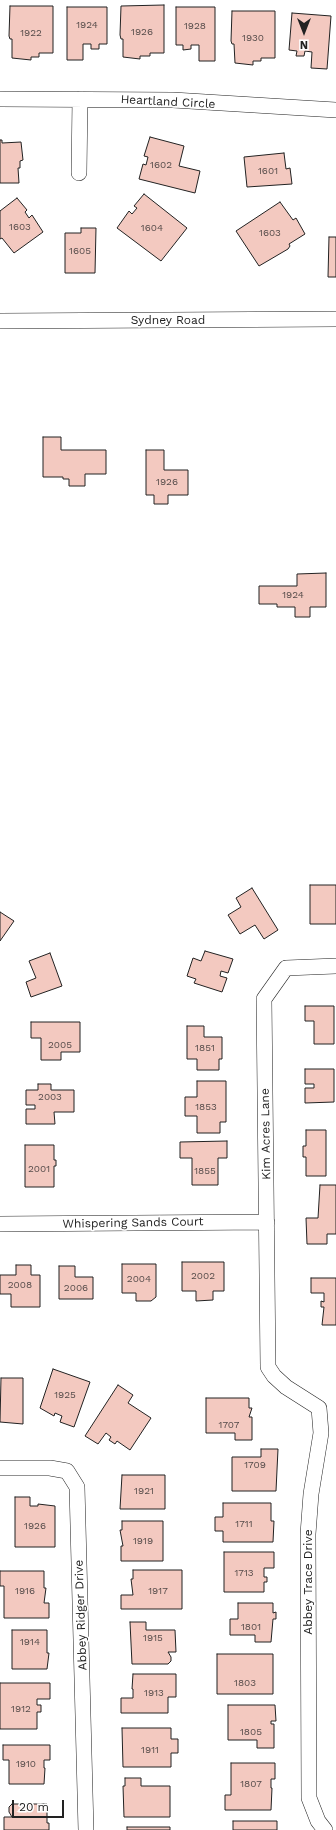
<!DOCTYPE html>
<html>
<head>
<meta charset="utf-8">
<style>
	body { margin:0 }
	#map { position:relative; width:336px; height:1830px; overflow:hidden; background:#fff; font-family:"Work Sans",sans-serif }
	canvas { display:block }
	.north { position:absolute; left:284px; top:12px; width:40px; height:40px; -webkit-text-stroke:3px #fff; paint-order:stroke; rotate:180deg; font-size:11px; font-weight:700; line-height:16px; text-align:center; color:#222 }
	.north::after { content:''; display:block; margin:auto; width:14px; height:18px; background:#222; clip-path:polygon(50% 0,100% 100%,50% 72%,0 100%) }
	.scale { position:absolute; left:12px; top:1800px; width:52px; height:18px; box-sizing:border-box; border:2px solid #222; border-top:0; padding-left:5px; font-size:12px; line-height:14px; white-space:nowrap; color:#222; -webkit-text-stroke:3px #fff; paint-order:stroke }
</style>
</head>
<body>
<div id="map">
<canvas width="336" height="1830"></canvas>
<div class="north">N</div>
<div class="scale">20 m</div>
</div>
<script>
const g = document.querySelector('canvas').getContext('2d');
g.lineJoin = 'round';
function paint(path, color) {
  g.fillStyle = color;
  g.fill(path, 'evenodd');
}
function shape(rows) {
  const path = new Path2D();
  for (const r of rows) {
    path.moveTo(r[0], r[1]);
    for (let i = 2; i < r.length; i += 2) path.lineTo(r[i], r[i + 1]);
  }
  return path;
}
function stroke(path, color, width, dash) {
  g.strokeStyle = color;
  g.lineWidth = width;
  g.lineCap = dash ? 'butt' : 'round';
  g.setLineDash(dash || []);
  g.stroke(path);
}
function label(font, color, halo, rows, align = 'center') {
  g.font = font + ' "Work Sans",sans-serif';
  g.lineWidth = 3;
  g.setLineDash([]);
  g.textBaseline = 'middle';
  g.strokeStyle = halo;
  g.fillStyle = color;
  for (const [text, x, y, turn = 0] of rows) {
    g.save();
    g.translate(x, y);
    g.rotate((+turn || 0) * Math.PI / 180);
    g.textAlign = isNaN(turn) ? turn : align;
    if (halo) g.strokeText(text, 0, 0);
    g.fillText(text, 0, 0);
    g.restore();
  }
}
const building = shape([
	[164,5,164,53,150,53,150,56,140,56,140,59,123,57,123,39,121,39,120,35,121,6,164,5],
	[10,6,53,6,53,53,39,53,39,57,31,57,31,60,12,58,12,39,10,39,9,36,10,6],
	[67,7,107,7,107,44,99,44,99,49,91,49,91,44,83,44,83,60,67,60,67,7],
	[176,7,215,7,215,61,199,61,199,45,191,45,191,49,183,50,183,45,176,45,176,7],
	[232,11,275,11,275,58,261,58,261,61,253,61,253,65,235,63,234,44,232,44,231,41,232,11],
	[292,13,331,16,327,69,311,68,312,52,305,51,304,56,296,56,297,51,289,50,292,13],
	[150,137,184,146,179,166,200,171,195,193,139,179,143,164,146,165,148,157,144,156,150,137],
	[0,140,2,140,2,143,21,142,23,160,20,161,20,168,18,168,19,183,0,183,0,140],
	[284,153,286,169,290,168,292,184,247,187,244,157,284,153],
	[144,194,187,228,161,261,117,228,129,211,132,214,137,208,134,206,144,194],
	[17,198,27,210,25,212,29,218,32,215,43,232,14,253,2,238,0,239,0,211,17,198],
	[280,202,293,220,296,218,305,234,289,244,290,246,288,249,259,266,236,231,280,202],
	[81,228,96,228,95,273,65,273,65,233,81,233,81,228],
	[329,237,336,237,336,277,328,277,329,237],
	[43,437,61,437,61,450,106,450,106,474,85,474,85,486,69,486,69,479,63,479,63,477,43,477,43,437],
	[146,450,164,450,164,470,188,470,188,495,168,495,168,504,154,504,154,495,146,495,146,450],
	[326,573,326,607,310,607,310,617,295,617,295,607,277,607,277,604,259,604,259,586,297,586,297,574,326,573],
	[310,885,336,885,336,924,310,924,310,885],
	[252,888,278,930,264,939,255,925,240,934,228,915,241,907,236,898,252,888],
	[0,912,14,921,0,941,0,912],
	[205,951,233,959,228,973,221,971,220,976,227,978,222,992,194,983,196,979,187,976,193,958,201,961,205,951],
	[50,953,62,986,31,997,26,982,36,978,29,961,50,953],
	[305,1006,334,1006,334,1044,314,1044,314,1021,305,1021,305,1006],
	[31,1022,80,1022,80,1052,61,1052,61,1060,41,1060,41,1038,31,1038,31,1022],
	[187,1026,204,1026,204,1037,222,1037,222,1059,219,1059,219,1070,197,1070,197,1059,187,1059,187,1026],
	[305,1069,334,1069,334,1102,305,1103,305,1088,314,1088,314,1084,305,1084,305,1069],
	[197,1081,226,1081,226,1122,220,1122,220,1133,197,1133,197,1116,185,1116,185,1097,197,1097,197,1081],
	[38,1084,51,1084,51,1090,74,1090,74,1112,54,1112,55,1124,26,1124,26,1109,35,1109,35,1105,26,1105,26,1090,38,1090,38,1084],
	[306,1130,326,1130,326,1176,306,1176,306,1157,303,1157,303,1146,306,1146,306,1130],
	[227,1141,227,1158,218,1158,218,1185,192,1185,192,1158,180,1158,180,1142,227,1141],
	[25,1145,54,1145,54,1160,56,1160,56,1166,54,1166,54,1187,25,1187,25,1145],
	[320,1185,336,1185,336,1234,327,1234,327,1244,307,1244,306,1218,318,1218,320,1185],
	[182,1262,224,1262,224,1291,213,1291,213,1300,196,1301,196,1291,182,1291,182,1262],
	[122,1264,156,1264,156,1297,151,1301,136,1301,136,1293,122,1293,122,1264],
	[16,1265,31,1265,31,1275,40,1275,40,1307,11,1307,11,1294,0,1294,0,1275,16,1275,16,1265],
	[59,1266,75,1266,75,1277,93,1277,93,1299,59,1299,59,1266],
	[311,1278,336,1278,336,1325,322,1325,324,1307,321,1307,321,1301,324,1302,324,1293,311,1293,311,1278],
	[53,1369,90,1382,74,1427,60,1422,62,1416,55,1413,54,1416,40,1408,53,1369],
	[1,1378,23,1378,23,1424,0,1422,1,1378],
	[118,1385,133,1395,128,1403,151,1418,130,1450,117,1441,115,1444,109,1440,111,1437,106,1433,98,1444,85,1436,118,1385],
	[206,1398,249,1398,249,1408,252,1408,249,1417,252,1417,252,1440,235,1440,235,1433,206,1433,206,1398],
	[261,1449,278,1449,276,1491,232,1491,232,1457,261,1457,261,1449],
	[122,1475,165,1475,165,1509,120,1509,122,1475],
	[15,1497,30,1497,30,1506,38,1506,38,1504,55,1506,55,1547,15,1547,15,1497],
	[223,1503,271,1503,271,1521,274,1521,273,1542,223,1542,223,1531,215,1531,215,1517,223,1517,223,1503],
	[122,1521,163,1521,163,1561,121,1561,121,1546,123,1546,120,1530,122,1530,122,1521],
	[224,1552,274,1552,274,1568,264,1568,264,1577,267,1577,267,1582,264,1582,264,1592,224,1592,224,1552],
	[133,1570,182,1570,182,1609,121,1609,121,1595,133,1595,131,1579,133,1579,133,1570],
	[0,1571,44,1571,44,1588,46,1588,44,1603,49,1603,49,1618,4,1618,4,1586,0,1586,0,1571],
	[238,1603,273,1603,273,1613,276,1612,276,1619,273,1619,271,1642,255,1642,255,1635,230,1635,230,1619,238,1619,238,1603],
	[130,1622,146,1622,146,1630,175,1630,176,1652,168,1652,171,1657,171,1661,168,1664,132,1664,130,1622],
	[12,1630,47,1630,47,1653,49,1653,47,1669,12,1669,12,1630],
	[217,1654,273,1654,273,1694,217,1694,217,1654],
	[133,1674,176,1674,176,1697,168,1697,168,1713,121,1713,121,1698,133,1698,133,1689,132,1689,133,1674],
	[0,1683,50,1683,50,1699,37,1699,37,1705,41,1705,41,1712,37,1712,37,1729,0,1729,0,1683],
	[228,1705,275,1705,276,1721,271,1721,271,1724,274,1724,274,1748,257,1748,257,1740,228,1740,228,1705],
	[122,1728,171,1728,171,1739,178,1739,178,1753,171,1753,171,1767,123,1767,122,1728],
	[3,1745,50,1745,50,1760,44,1760,44,1768,45,1768,44,1784,9,1784,9,1760,3,1760,3,1745],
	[231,1763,275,1763,275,1779,271,1779,271,1788,272,1788,271,1810,225,1810,225,1795,231,1795,231,1763],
	[125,1778,141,1778,141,1786,170,1786,170,1817,124,1817,123,1786,125,1786,125,1778],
	[12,1804,47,1804,47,1823,49,1823,49,1830,4,1830,4,1817,12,1817,9,1812,9,1807,12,1804],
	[233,1821,277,1821,277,1830,233,1830,233,1821],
	[127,1827,170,1827,170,1830,127,1830,127,1827]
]);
const street = shape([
	[0,99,173,100,336,110],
	[79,173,80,99],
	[0,321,336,319],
	[0,1224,267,1222],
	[0,1468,50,1468,67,1471,77,1487,86,1830],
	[325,1830,318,1821,309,1798,308,1534,311,1494,321,1433,319,1408,286,1387,274,1376,268,1367,264,999,286,968,336,966]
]);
const numberNames = [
	["1924",87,25],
	["1928",195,26],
	["1926",142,32],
	["1922",31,33],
	["1930",253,38],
	["1602",161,165],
	["1601",268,171],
	["1603",20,227],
	["1604",152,228],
	["1603",270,233],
	["1605",80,251],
	["1926",167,482],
	["1924",293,595],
	["2005",60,1045],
	["1851",205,1048],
	["2003",50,1097],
	["1853",206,1107],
	["2001",39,1169],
	["1855",205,1171],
	["2002",203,1276],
	["2004",139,1279],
	["2008",20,1285],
	["2006",76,1288],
	["1925",65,1395],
	["1707",229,1425],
	["1709",255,1465],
	["1921",144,1491],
	["1711",244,1524],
	["1926",35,1526],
	["1919",143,1541],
	["1713",244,1573],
	["1916",25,1591],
	["1917",158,1591],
	["1801",251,1627],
	["1915",153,1638],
	["1914",30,1642],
	["1803",245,1683],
	["1913",154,1693],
	["1912",21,1709],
	["1805",251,1732],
	["1911",150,1750],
	["1910",26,1764],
	["1807",251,1784]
];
const streetNames = [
	["Heartland Circle",168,102,3],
	["Sydney Road",168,320],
	["Kim Acres Lane",266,1134,-91],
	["Whispering Sands Court",133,1223,-1],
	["Abbey Trace Drive",308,1582,-90],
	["Abbey Ridger Drive",81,1615,-92]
];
paint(building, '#f3c9c0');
stroke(building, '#222', 1);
stroke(street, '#222', 16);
stroke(street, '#fff', 15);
label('10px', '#564c4a', null, numberNames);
label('12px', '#222', '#fff', streetNames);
</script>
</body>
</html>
